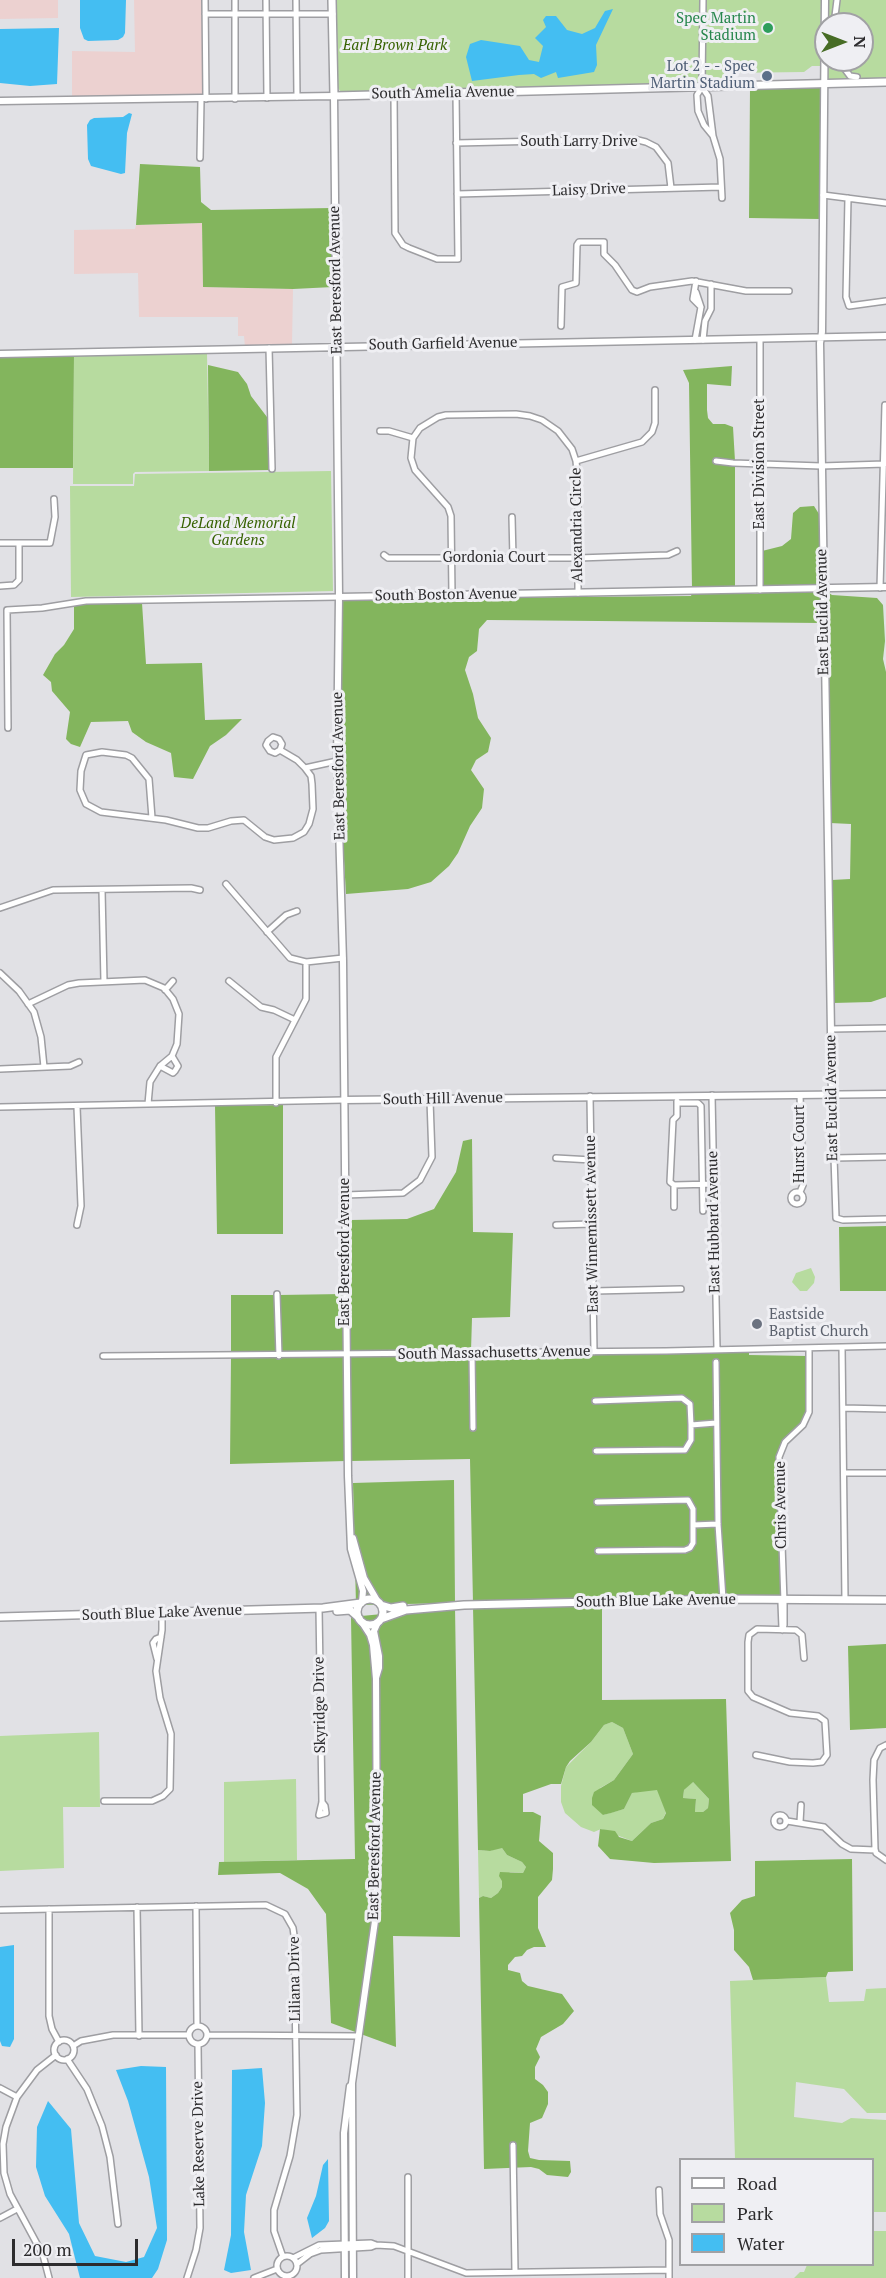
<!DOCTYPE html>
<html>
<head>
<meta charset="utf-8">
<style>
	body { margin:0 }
	#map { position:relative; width:886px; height:2278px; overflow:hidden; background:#e1e1e5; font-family:"PT Serif",serif }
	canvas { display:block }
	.legend { position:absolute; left:679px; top:2158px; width:195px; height:108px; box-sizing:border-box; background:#efeff3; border:2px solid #a1a1a4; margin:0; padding:8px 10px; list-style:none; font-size:18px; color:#2d2c2e }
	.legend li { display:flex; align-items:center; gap:12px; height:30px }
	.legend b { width:30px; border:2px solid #a1a1a4 }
	.north { position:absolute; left:814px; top:12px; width:60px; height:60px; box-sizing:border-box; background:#efeff3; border:2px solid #a1a1a4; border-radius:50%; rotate:90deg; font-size:16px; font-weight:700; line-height:24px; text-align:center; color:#2d2c2e }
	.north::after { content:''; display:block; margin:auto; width:21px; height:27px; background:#476c25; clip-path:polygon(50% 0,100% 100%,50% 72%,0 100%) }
	.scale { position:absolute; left:12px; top:2239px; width:126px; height:27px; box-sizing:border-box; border:3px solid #2d2c2e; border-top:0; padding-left:8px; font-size:18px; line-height:21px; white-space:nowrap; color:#2d2c2e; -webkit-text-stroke:4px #efeff3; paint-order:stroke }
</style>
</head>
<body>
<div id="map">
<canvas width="886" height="2278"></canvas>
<ul class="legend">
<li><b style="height:8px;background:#fff"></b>Road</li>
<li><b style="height:16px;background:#b7db9f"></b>Park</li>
<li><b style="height:16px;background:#44bef2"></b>Water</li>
</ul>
<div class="north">N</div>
<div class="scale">200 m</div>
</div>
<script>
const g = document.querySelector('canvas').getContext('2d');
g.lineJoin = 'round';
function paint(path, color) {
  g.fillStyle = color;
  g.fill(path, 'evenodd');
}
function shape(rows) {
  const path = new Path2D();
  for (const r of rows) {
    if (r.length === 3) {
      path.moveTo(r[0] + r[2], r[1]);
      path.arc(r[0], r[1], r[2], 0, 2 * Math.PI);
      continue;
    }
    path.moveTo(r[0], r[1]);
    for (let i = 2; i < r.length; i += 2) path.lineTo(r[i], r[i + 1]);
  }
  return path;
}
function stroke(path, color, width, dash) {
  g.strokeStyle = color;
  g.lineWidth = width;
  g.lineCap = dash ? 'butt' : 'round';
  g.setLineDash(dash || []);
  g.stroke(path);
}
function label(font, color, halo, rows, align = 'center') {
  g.font = font + ' "PT Serif",serif';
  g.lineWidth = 6;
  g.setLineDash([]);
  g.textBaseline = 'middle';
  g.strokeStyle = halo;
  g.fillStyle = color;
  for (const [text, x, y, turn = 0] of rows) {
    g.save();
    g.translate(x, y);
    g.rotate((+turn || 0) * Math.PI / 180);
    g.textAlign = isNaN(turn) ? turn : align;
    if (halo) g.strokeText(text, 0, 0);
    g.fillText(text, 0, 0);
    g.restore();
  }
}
const commercial = shape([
	[0,0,58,0,58,18,0,19],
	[134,0,202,0,203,97,72,99,72,51,135,52],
	[202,223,203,287,293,289,292,345,245,347,244,336,238,336,238,317,139,317,138,273,74,274,74,230,135,229,136,225]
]);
const green = shape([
	[335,0,701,0,700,82,699,84,342,93,337,87],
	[706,0,821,0,820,66,812,66,804,72,724,73,724,81,705,81],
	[827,0,886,0,886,80,826,81,826,60,862,60,862,24,827,24],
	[207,353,209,471,135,472,133,474,133,484,73,484,74,355],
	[331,471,333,591,71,597,70,486,134,486,135,474],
	[811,1268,815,1277,814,1283,807,1291,800,1291,792,1282,796,1273],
	[612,1722,623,1728,633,1754,614,1780,600,1788,603,1815,624,1809,632,1793,645,1790,658,1790,666,1812,663,1819,651,1823,632,1841,601,1829,594,1832,581,1827,565,1813,561,1802,561,1786,566,1767,591,1742,604,1725],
	[99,1732,100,1807,63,1807,64,1868,0,1871,0,1736],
	[296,1779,297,1860,224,1862,224,1782],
	[692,1781,709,1799,708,1808,703,1812,695,1812,696,1799,683,1798,684,1790],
	[498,1848,502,1848,507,1855,522,1862,526,1867,523,1873,510,1872,502,1881,502,1887,498,1893,491,1898,483,1896,479,1898,478,1850,490,1851],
	[826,1977,829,2002,864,2001,866,1989,886,1988,886,2113,867,2113,844,2089,796,2082,794,2117,842,2123,851,2118,886,2120,886,2212,873,2212,872,2160,735,2159,730,1981],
	[873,2231,886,2231,886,2278,794,2278,800,2272,804,2272,807,2265,872,2264]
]);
const forest = shape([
	[821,85,820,219,749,218,750,88],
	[140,164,200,167,201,202,211,210,332,208,333,287,293,289,203,287,202,223,136,225],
	[74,355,73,468,0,468,0,356],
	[208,365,238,372,247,384,251,396,267,417,269,470,209,471],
	[732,366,731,386,707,384,707,410,708,418,713,424,725,424,733,427,735,461,714,458,713,462,735,465,735,588,692,589,689,383,683,370],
	[814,506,819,514,820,586,763,588,762,551,782,546,791,539,793,513,800,507],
	[820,591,821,623,487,620,479,629,477,651,469,657,465,670,473,694,478,718,491,738,488,752,476,760,471,770,484,789,482,808,470,826,458,853,449,866,431,882,408,889,346,894,344,860,341,599,691,596,692,593,759,594,759,592],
	[826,591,832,595,877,598,883,605,885,641,883,659,886,672,886,997,871,1002,833,1003,832,880,850,879,851,824,830,823],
	[86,603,142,603,146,664,202,663,205,720,242,719,226,735,210,746,193,779,174,777,171,753,146,742,132,732,128,721,91,722,80,747,71,744,66,739,70,712,52,691,51,682,43,675,55,654,64,645,74,629,74,605],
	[283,1105,283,1234,217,1234,215,1106],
	[472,1139,473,1232,513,1233,510,1317,472,1318,471,1351,351,1353,351,1220,407,1219,434,1209,456,1172,463,1141],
	[886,1226,886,1291,840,1291,839,1227],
	[343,1294,344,1353,281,1353,279,1295],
	[231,1295,274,1295,276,1353,231,1354],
	[749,1351,749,1355,807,1356,808,1402,806,1415,801,1424,783,1441,777,1457,781,1597,726,1597,720,1524,718,1360,714,1361,713,1421,693,1422,692,1403,682,1396,592,1399,593,1403,681,1400,687,1405,689,1425,688,1440,684,1447,594,1449,594,1453,685,1452,691,1446,693,1427,713,1425,715,1522,696,1523,695,1508,689,1498,595,1500,595,1504,687,1502,690,1509,691,1525,690,1543,684,1548,596,1549,596,1553,685,1552,691,1550,696,1527,716,1526,721,1597,473,1603,470,1459,350,1461,349,1357,470,1356,471,1430,475,1430,475,1355],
	[344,1357,346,1461,230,1464,231,1358],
	[454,1480,455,1603,356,1605,353,1483],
	[602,1604,602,1700,726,1699,731,1861,654,1863,610,1859,598,1846,600,1829,615,1831,619,1837,632,1841,651,1823,663,1819,666,1813,657,1790,632,1793,624,1809,611,1813,603,1815,592,1805,592,1798,594,1792,614,1780,633,1754,623,1728,612,1722,604,1725,591,1742,570,1761,566,1767,561,1784,551,1784,523,1794,523,1812,533,1812,541,1816,539,1841,553,1853,553,1869,552,1880,538,1897,538,1928,546,1947,534,1947,527,1950,522,1956,515,1957,508,1965,508,1970,520,1973,522,1981,528,1986,562,1994,574,2011,563,2024,541,2037,536,2049,540,2057,535,2067,535,2079,543,2085,548,2092,548,2104,542,2118,530,2123,528,2151,530,2158,539,2160,570,2161,571,2172,568,2177,547,2175,539,2169,531,2167,484,2169,479,1898,483,1896,491,1898,498,1893,502,1887,502,1881,499,1876,500,1872,523,1873,526,1867,522,1862,507,1855,502,1848,490,1851,478,1850,473,1607],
	[693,1782,709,1799,708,1808,703,1812,695,1812,696,1799,683,1798,684,1790],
	[455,1607,460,1937,393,1936,396,2047,331,2023,326,1914,308,1889,280,1873,218,1875,219,1862,355,1859,351,1617],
	[886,1644,886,1728,850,1730,848,1646],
	[852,1859,853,1971,828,1972,826,1977,753,1980,749,1967,734,1950,734,1930,730,1913,742,1900,755,1896,755,1861]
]);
const water = shape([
	[80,0,126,0,125,33,123,37,118,40,88,41,84,39,80,28],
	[613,9,596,45,597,65,594,72,558,78,556,72,541,78,534,74,519,75,472,81,466,57,470,44,481,40,520,46,529,60,539,62,543,46,535,38,546,27,543,20,546,16,556,16,567,30,582,34,595,28,605,11],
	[59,28,57,84,30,86,0,83,0,29],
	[129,113,132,114,127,133,125,173,121,174,91,166,88,159,87,125,90,120,94,118,123,117],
	[14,1945,14,2039,10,2047,2,2046,0,2041,0,1947],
	[141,2066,166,2067,167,2240,158,2269,152,2278,80,2278,69,2234,45,2196,36,2167,37,2127,48,2101,71,2129,79,2223,95,2256,126,2262,144,2257,157,2228,149,2177,128,2101,116,2070],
	[262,2068,265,2103,262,2146,246,2195,244,2232,251,2270,231,2273,224,2270,231,2235,232,2070],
	[328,2159,329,2221,325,2228,312,2238,307,2218,316,2196,323,2165]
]);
const minor = shape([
	[205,0,206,99],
	[235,0,235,99],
	[266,0,267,98],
	[296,0,297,97],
	[205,14,333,14],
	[834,24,837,0],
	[838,60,850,76,857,77],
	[702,87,697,95,698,111,704,125,713,136,708,96,702,87,703,0],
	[394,94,395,233,403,245,409,248,437,259,458,259,456,93],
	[713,136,720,159,722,198],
	[456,143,634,139,646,142,656,147,668,163,671,188],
	[200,158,201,100],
	[457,194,721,187],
	[823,195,886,203],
	[848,198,846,297,849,306,886,301],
	[696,281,693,299,701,307],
	[561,326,562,287,576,283,577,245,579,242,604,242,604,254,615,265,632,290,637,292,650,287,692,281,746,291,789,291],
	[760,339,760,590],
	[695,340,701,307,696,292],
	[703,340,705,321,711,309,711,284],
	[269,348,272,469],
	[380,431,389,431,413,438],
	[576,461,642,442,652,432,655,423,655,390],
	[716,461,733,463,821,466,885,464],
	[512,517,513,558],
	[0,543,50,543,55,517,54,499],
	[384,555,388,558,578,558,668,555,677,551],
	[0,586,14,585,19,580,19,543],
	[880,588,885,405],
	[452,595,451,516,448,507,415,470,411,458,413,438,420,428,438,417,446,415,516,414,530,416,542,420,558,431,572,449,576,461,578,481,578,593],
	[8,728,7,610,42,608,86,601,339,597],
	[280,750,282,744,279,739,273,737,268,741,266,745,270,751,275,753,280,750,297,760,305,768,337,761],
	[152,818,149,779,132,758,126,755,102,752,86,755,81,771,80,790,86,804,101,812,166,820,198,828,208,828,231,821,244,820,265,837,274,840,293,838,304,832,309,824,313,809,312,784,311,776,305,768],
	[226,884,290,958,306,962,343,958],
	[102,890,104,982],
	[0,908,53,890,191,888,200,890],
	[267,932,286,915,297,911],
	[0,973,19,991,34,1012,41,1037,44,1067],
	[229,981,261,1007,274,1010,295,1020],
	[165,990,173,981],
	[28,1004,68,985,79,983,145,980,164,988,173,999,179,1014,177,1044,172,1056,160,1066,150,1082,148,1104],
	[831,1029,886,1028],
	[160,1066,173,1073,175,1071,178,1066,172,1056],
	[0,1069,70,1066,79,1062],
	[712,1095,717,1349],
	[832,1095,836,1218,843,1220,886,1219],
	[590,1096,594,1352],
	[276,1103,276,1057,306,999,306,962],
	[677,1103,698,1103,701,1106,703,1211],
	[0,1107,344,1100],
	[77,1107,81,1206,77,1225],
	[556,1158,592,1160],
	[833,1158,886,1157],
	[674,1185,713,1184],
	[800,1192,803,1185,800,1095],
	[797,1198,6],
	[345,1195,403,1193,420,1180,432,1157,430,1100],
	[674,1207,674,1185,670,1182,673,1120,677,1116,677,1101],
	[556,1225,592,1224],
	[594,1291,681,1289],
	[277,1294,279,1356],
	[842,1347,845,1600],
	[472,1353,473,1428],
	[103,1356,666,1351,886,1346],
	[716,1362,718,1524,723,1599],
	[595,1401,682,1398,690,1404,691,1425,691,1440,685,1450,596,1451],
	[843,1408,886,1409],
	[691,1425,716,1423],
	[844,1473,886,1473],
	[597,1502,688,1500,693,1509,693,1543,690,1548,685,1550,598,1551],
	[693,1525,718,1524],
	[319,1608,322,1802,319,1815,326,1813,325,1806,322,1802],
	[782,1628,781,1603,783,1601],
	[782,1630,784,1625,784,1602,779,1457,785,1442,803,1425,809,1412,809,1348],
	[157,1659,153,1643,156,1639,161,1637],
	[886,1745,880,1748,874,1760,873,1780,875,1849,876,1853,886,1860],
	[756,1755,790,1762,813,1763,822,1762,827,1755,825,1721,818,1716,790,1713,753,1697,748,1691,748,1642,749,1635,757,1629,796,1630,802,1635,804,1658],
	[104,1801,152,1801,163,1796,170,1789,171,1734,160,1698,156,1671,162,1630,162,1613],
	[780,1821,6],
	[787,1821,824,1827,842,1844,851,1849,875,1850],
	[800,1822,801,1805],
	[196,1906,197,2026],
	[137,1907,139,2036],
	[49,1909,49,2016,52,2029,59,2042],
	[0,1910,266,1905,285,1914,293,1928,294,1935,297,2115,290,2156,274,2210,274,2231,283,2257],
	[198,2035,9],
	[207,2035,359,2036],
	[64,2050,10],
	[73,2046,81,2041,113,2035,189,2035],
	[67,2059,87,2089,102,2126,110,2157,118,2224],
	[0,2088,17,2097],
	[513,2145,515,2272],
	[659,2190,660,2214,669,2240,669,2278],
	[0,2218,17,2209],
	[287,2266,10],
	[293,2258,319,2245,371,2243,376,2245,394,2246,466,2273,669,2270],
	[297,2264,310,2254,321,2250,371,2247,376,2245],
	[49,2278,43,2255,10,2194,4,2173,3,2144,6,2127,17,2097,37,2070,56,2055],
	[187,2278,196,2250,200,2228,198,2044],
	[254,2278,277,2269],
	[408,2278,408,2177]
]);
const tertiary = shape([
	[825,0,822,332,820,343,832,1095],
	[0,101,334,96,339,597,337,761,343,961,348,1476,351,1549,363,1591,362,1602],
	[0,354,886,336],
	[339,597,886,587],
	[344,1100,886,1094],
	[353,1538,364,1578,378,1602],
	[376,1678,379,1668,379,1656,374,1631,378,1622],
	[345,2278,344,2133,350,2086],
	[353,2278,352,2083,376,1914,377,1878,376,1679,373,1645,370,1635,361,1621]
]);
const secondary = shape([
	[332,0,334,96,886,82],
	[370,1612,13],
	[381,1605,391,1608,403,1606],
	[337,1611,350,1610,359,1618],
	[0,1617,323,1608,361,1603],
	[381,1619,406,1610,464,1605,723,1599,886,1600]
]);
const markers = [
	[768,28,6,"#2e9e5b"],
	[767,76,6,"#5c6f8a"],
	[757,1324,6,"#6b7280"]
];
const leisureNames = [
	["Spec Martin",756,19],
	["Stadium",756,36]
];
const parkNames = [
	["Earl Brown Park",395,46],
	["DeLand Memorial",238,524],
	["Gardens",238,541]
];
const serviceNames = [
	["Lot 2 - - Spec",755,67],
	["Martin Stadium",755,84]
];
const streetNames = [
	["South Amelia Avenue",443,93,-1],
	["South Larry Drive",579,142],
	["Laisy Drive",589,190,-2],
	["East Beresford Avenue",336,280,-91],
	["South Garfield Avenue",443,344,-1],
	["East Division Street",760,464,-90],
	["Alexandria Circle",577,525,-91],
	["Gordonia Court",494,558],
	["South Boston Avenue",446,595,-1],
	["East Euclid Avenue",823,612,-91],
	["East Beresford Avenue",339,766,-91],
	["East Euclid Avenue",832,1098,-91],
	["South Hill Avenue",443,1099,-1],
	["Hurst Court",800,1144,-90],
	["East Hubbard Avenue",714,1222,-91],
	["East Winnemissett Avenue",592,1224,-91],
	["East Beresford Avenue",345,1252,-90],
	["South Massachusetts Avenue",494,1353,-1],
	["Chris Avenue",781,1505,-91],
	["South Blue Lake Avenue",656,1601,-1],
	["South Blue Lake Avenue",162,1613,-2],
	["Skyridge Drive",320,1705,-91],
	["East Beresford Avenue",375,1846,-89],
	["Liliana Drive",295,1979,-91],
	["Lake Reserve Drive",199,2144,-91]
];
const worshipNames = [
	["Eastside",769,1315],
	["Baptist Church",769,1332]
];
paint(commercial, '#ecd1d0');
paint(green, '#b7db9f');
paint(forest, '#83b55d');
paint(water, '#44bef2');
stroke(minor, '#9e9ea2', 8);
stroke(tertiary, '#9e9ea2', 9);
stroke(secondary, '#9e9ea2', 10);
stroke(minor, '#fff', 5);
stroke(tertiary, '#fff', 6);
stroke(secondary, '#fff', 7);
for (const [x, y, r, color] of markers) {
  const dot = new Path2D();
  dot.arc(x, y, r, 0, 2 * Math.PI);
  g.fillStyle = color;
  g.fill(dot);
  stroke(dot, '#efeff3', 2);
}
label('15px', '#27864d', '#efeff3', leisureNames, 'right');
label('italic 15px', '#366200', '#efeff3', parkNames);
label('15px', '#4e5e75', '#efeff3', serviceNames, 'right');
label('15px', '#2d2c2e', '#efeff3', streetNames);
label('15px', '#5b616d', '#efeff3', worshipNames, 'left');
</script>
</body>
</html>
